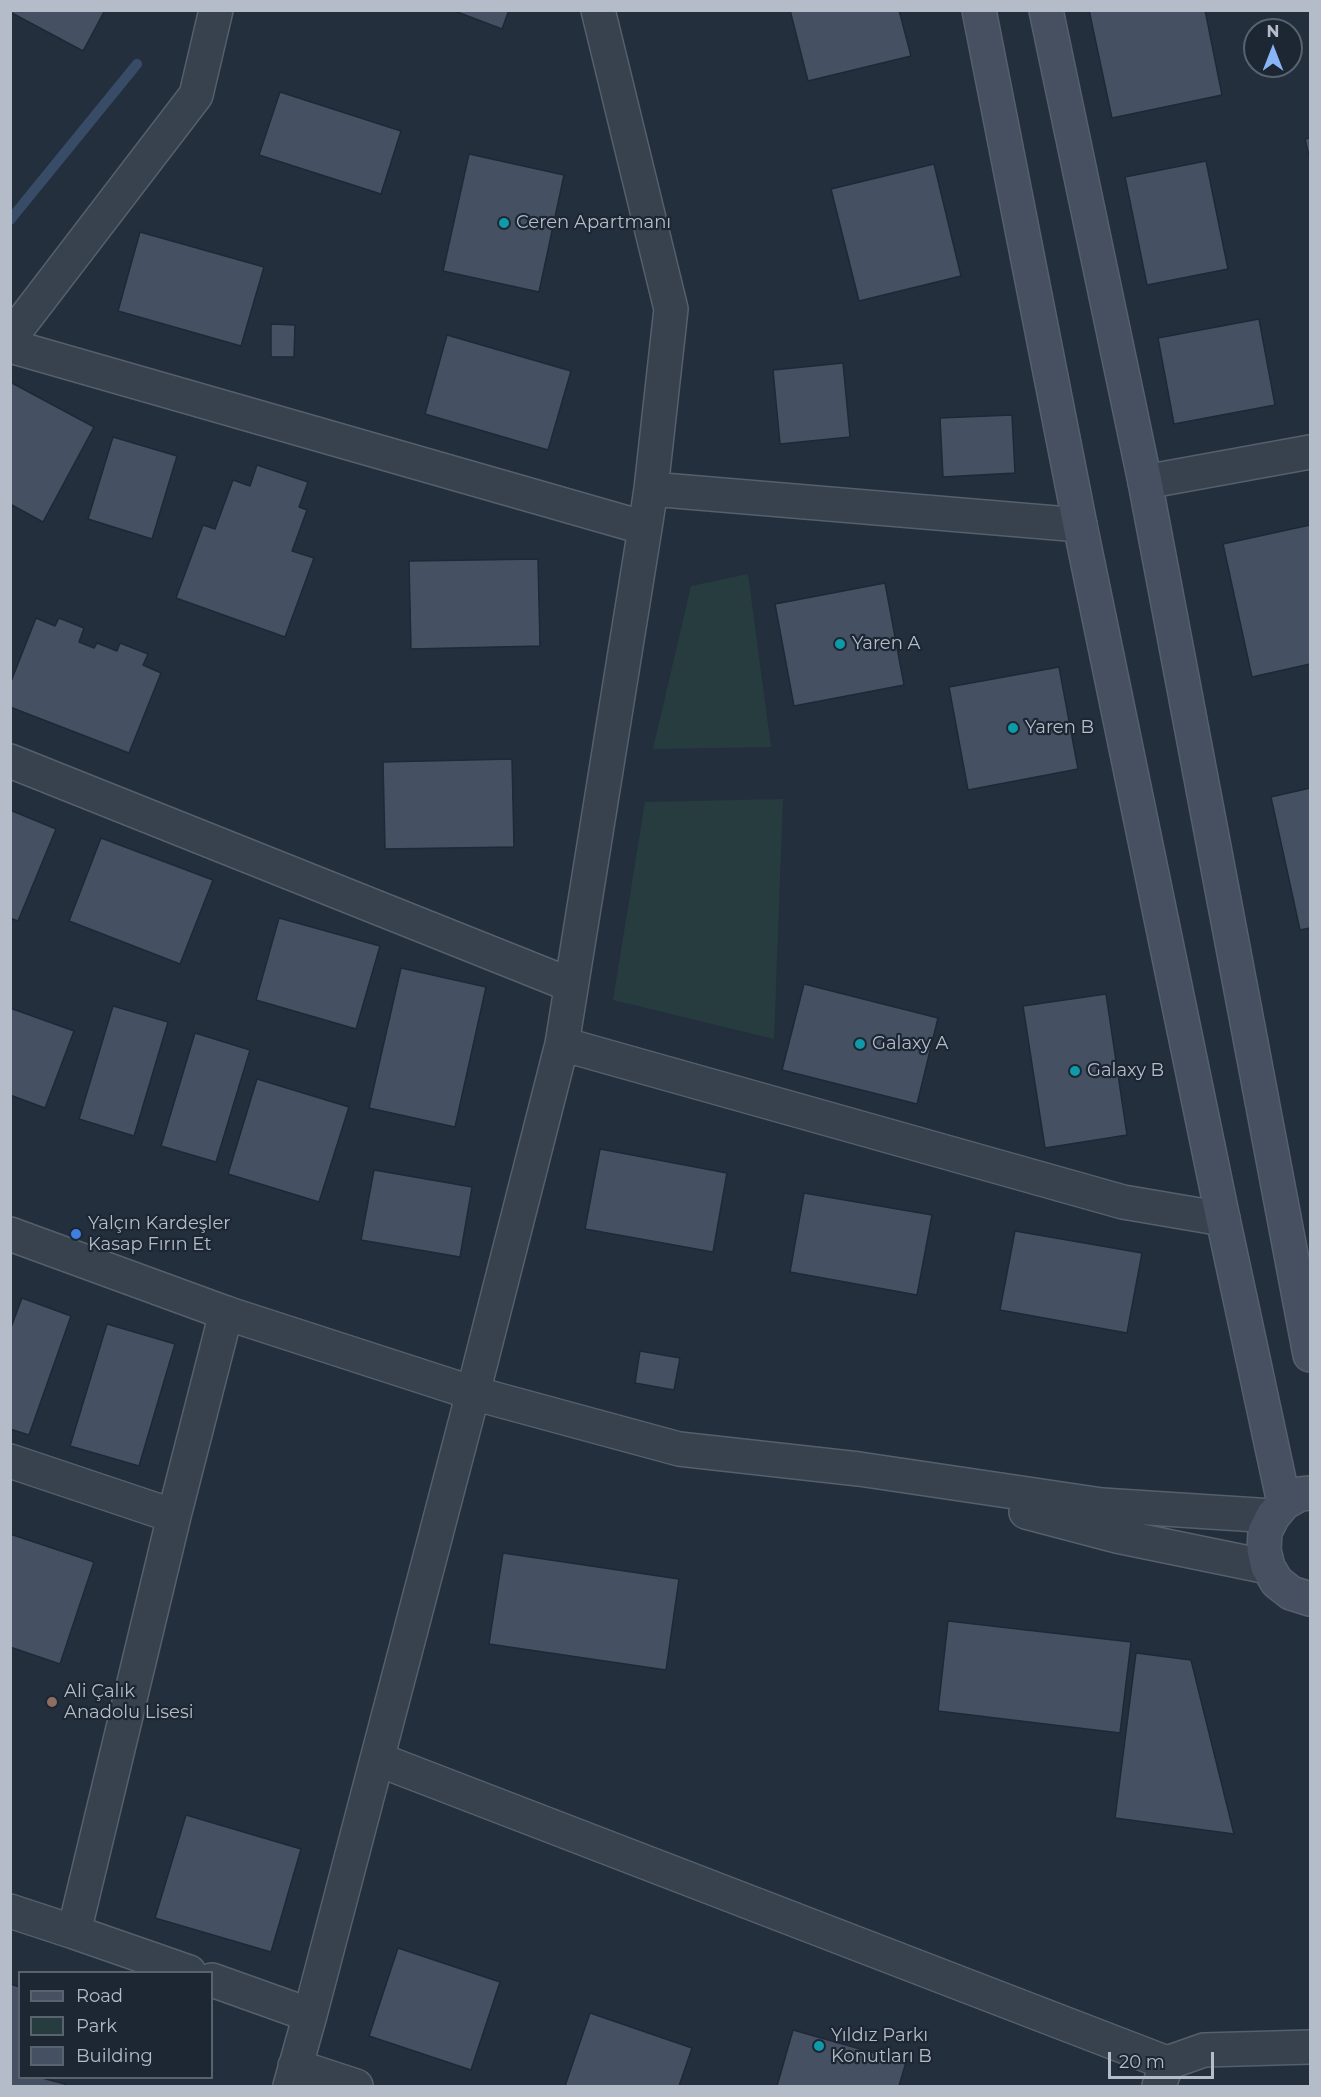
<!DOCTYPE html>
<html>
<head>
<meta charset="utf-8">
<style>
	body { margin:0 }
	#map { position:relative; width:1321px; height:2097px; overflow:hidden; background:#242f3e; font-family:Montserrat,sans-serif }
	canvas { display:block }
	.frame { position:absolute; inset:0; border:12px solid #b4bcc9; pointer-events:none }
	.legend { position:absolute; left:18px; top:1971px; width:195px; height:108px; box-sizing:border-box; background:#1d2633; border:2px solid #59626f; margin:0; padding:8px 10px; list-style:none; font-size:18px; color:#b4bcc9 }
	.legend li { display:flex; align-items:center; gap:12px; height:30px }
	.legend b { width:30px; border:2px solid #59626f }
	.north { position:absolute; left:1243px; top:18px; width:60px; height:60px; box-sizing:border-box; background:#1d2633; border:2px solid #59626f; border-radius:50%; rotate:0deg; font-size:16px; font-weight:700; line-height:24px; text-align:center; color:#b4bcc9 }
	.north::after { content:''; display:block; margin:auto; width:21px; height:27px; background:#8ab4f8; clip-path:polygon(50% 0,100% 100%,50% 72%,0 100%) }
	.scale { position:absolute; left:1108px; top:2052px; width:106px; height:27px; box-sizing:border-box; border:3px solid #b4bcc9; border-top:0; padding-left:8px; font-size:18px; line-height:21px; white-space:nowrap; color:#b4bcc9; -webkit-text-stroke:4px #1d2633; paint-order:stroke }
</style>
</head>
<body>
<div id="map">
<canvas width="1321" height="2097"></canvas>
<div class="frame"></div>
<ul class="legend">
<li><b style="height:8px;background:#465061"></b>Road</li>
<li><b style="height:16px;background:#263c3f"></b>Park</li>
<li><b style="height:16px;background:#455162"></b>Building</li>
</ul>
<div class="north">N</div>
<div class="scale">20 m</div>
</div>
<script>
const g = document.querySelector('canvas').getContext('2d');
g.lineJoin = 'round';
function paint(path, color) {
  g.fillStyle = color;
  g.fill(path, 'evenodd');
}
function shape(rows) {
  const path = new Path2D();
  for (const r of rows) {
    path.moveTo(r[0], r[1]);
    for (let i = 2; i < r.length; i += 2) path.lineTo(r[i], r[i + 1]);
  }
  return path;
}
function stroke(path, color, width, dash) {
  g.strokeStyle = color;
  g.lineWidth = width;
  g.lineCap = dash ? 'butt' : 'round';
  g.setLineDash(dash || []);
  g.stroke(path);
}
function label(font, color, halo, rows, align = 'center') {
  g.font = font + ' Montserrat,sans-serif';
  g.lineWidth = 4.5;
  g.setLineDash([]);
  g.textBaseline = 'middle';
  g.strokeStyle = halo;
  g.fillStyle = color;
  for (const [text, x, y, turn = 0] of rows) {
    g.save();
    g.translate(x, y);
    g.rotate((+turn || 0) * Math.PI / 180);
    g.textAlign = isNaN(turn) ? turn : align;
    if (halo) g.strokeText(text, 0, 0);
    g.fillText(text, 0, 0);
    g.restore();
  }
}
const green = shape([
	[748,574,771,747,653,749,691,586],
	[783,799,774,1039,613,1000,645,802]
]);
const stream = shape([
	[10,220,137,64]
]);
const building = shape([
	[10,10,105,10,83,51,10,12,10,10],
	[452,10,509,10,502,29,452,10],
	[790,10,899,10,911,56,808,81,790,10],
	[1089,10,1205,10,1222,95,1112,118,1089,10],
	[280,92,401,131,381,194,259,155,280,92],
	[1310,138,1310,160,1305,139,1310,138],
	[469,154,564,175,539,292,443,271,469,154],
	[1206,161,1228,269,1147,285,1125,177,1206,161],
	[934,164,961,276,859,301,831,189,934,164],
	[140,232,264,267,241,346,118,311,140,232],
	[1259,319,1275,405,1174,424,1158,338,1259,319],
	[271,324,295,325,294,357,271,357,271,324],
	[447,335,571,371,548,450,425,414,447,335],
	[843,363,850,437,780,444,773,370,843,363],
	[12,383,94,427,43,522,10,504,10,386,12,383],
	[1012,415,1015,473,943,477,940,418,1012,415],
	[113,437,177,456,152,539,88,519,113,437],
	[257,465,308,482,299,507,307,510,292,551,314,558,285,637,176,598,203,525,215,529,233,480,250,486,257,465],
	[1310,525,1310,664,1252,677,1223,544,1310,525],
	[538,559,540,646,411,649,409,561,538,559],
	[885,583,904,685,794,706,775,604,885,583],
	[36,618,55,626,59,618,84,628,79,642,94,648,97,643,117,651,120,643,148,654,143,665,161,673,129,753,10,707,10,684,36,618],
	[1059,667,1078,769,968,790,949,687,1059,667],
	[512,759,514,847,385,849,383,762,512,759],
	[1310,788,1310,928,1300,930,1271,797,1310,788],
	[10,810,56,829,18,921,10,918,10,810],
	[101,838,213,880,180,964,69,921,101,838],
	[279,918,380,946,356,1029,256,1000,279,918],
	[401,968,486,987,455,1127,369,1108,401,968],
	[804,984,938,1018,917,1104,782,1070,804,984],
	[1106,994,1127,1135,1045,1148,1023,1006,1106,994],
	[113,1006,168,1022,134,1136,79,1119,113,1006],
	[10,1008,74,1031,45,1108,10,1095,10,1008],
	[195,1033,250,1050,216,1162,161,1146,195,1033],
	[257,1079,349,1107,319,1202,228,1174,257,1079],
	[600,1149,727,1173,713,1252,585,1229,600,1149],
	[374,1170,472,1187,460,1257,361,1240,374,1170],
	[804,1193,932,1215,917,1295,790,1272,804,1193],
	[1015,1231,1142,1253,1127,1333,1000,1310,1015,1231],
	[22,1298,71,1316,29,1435,10,1429,10,1330,22,1298],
	[107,1324,175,1344,139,1466,70,1446,107,1324],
	[640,1351,680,1358,674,1390,635,1383,640,1351],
	[10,1534,94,1562,60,1664,10,1647,10,1534],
	[503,1553,679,1579,666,1670,489,1644,503,1553],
	[948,1621,1131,1642,1120,1733,938,1711,948,1621],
	[1136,1653,1191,1660,1234,1834,1115,1818,1136,1653],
	[186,1815,301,1849,271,1952,155,1918,186,1815],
	[398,1948,500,1982,471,2070,369,2036,398,1948],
	[10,1984,20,1987,20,2078,42,2078,65,2084,64,2086,10,2086,10,1984],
	[590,2013,692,2048,679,2086,565,2086,590,2013],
	[793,2030,906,2062,899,2086,777,2086,793,2030]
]);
const minor = shape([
	[598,10,671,309,651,489],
	[10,338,196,95,216,10],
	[10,346,645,528,651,489,1080,525],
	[1145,482,1310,452],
	[10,761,571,985],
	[562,1044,1123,1202,1223,1219],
	[10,1461,174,1516],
	[377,1759,1167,2063],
	[10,1911,74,1932,174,1516,226,1313],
	[74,1932,189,1972],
	[212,1980,310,2015,473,1393,562,1044,645,528],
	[295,2066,356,2086],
	[290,2086,310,2015],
	[1159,2086,1167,2063,1204,2050,1310,2047]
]);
const tertiary = shape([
	[10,1234,226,1313,473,1393,679,1449,859,1469,1102,1505,1273,1516],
	[1026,1512,1117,1536,1268,1567]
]);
const secondary = shape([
	[979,10,1080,525,1223,1219,1284,1503],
	[1046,10,1145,482,1310,1355],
	[1310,1493,1300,1494,1284,1503,1273,1516,1265,1532,1264,1550,1268,1567,1277,1582,1291,1593,1310,1599]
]);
const markers = [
	[504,223,6,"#0f9aa8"],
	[840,644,6,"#0f9aa8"],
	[1013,728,6,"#0f9aa8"],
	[860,1044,6,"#0f9aa8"],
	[1075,1071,6,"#0f9aa8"],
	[76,1234,6,"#3f7fe0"],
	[52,1702,6,"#8d6e63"],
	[819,2046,6,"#0f9aa8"]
];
const poiNames = [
	["Ceren Apartmanı",516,223],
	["Yaren A",852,644],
	["Yaren B",1025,728],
	["Galaxy A",872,1044],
	["Galaxy B",1087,1071],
	["Yalçın Kardeşler",88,1224],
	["Kasap Fırın Et",88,1245],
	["Ali Çalık",64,1692],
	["Anadolu Lisesi",64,1713],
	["Yıldız Parkı",831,2036],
	["Konutları B",831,2057]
];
paint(green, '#263c3f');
stroke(stream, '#394c67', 10);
paint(building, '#455162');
stroke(building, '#1f2835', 1.5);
stroke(minor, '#565f6c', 36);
stroke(tertiary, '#565f6c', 36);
stroke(secondary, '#565f6c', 36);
stroke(minor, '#38414e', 33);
stroke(tertiary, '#38414e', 33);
stroke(secondary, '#465061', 33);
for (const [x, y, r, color] of markers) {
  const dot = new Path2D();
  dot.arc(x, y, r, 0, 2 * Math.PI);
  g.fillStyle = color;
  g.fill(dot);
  stroke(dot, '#1d2633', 2);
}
label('18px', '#b4bcc9', '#1d2633', poiNames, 'left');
</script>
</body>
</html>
